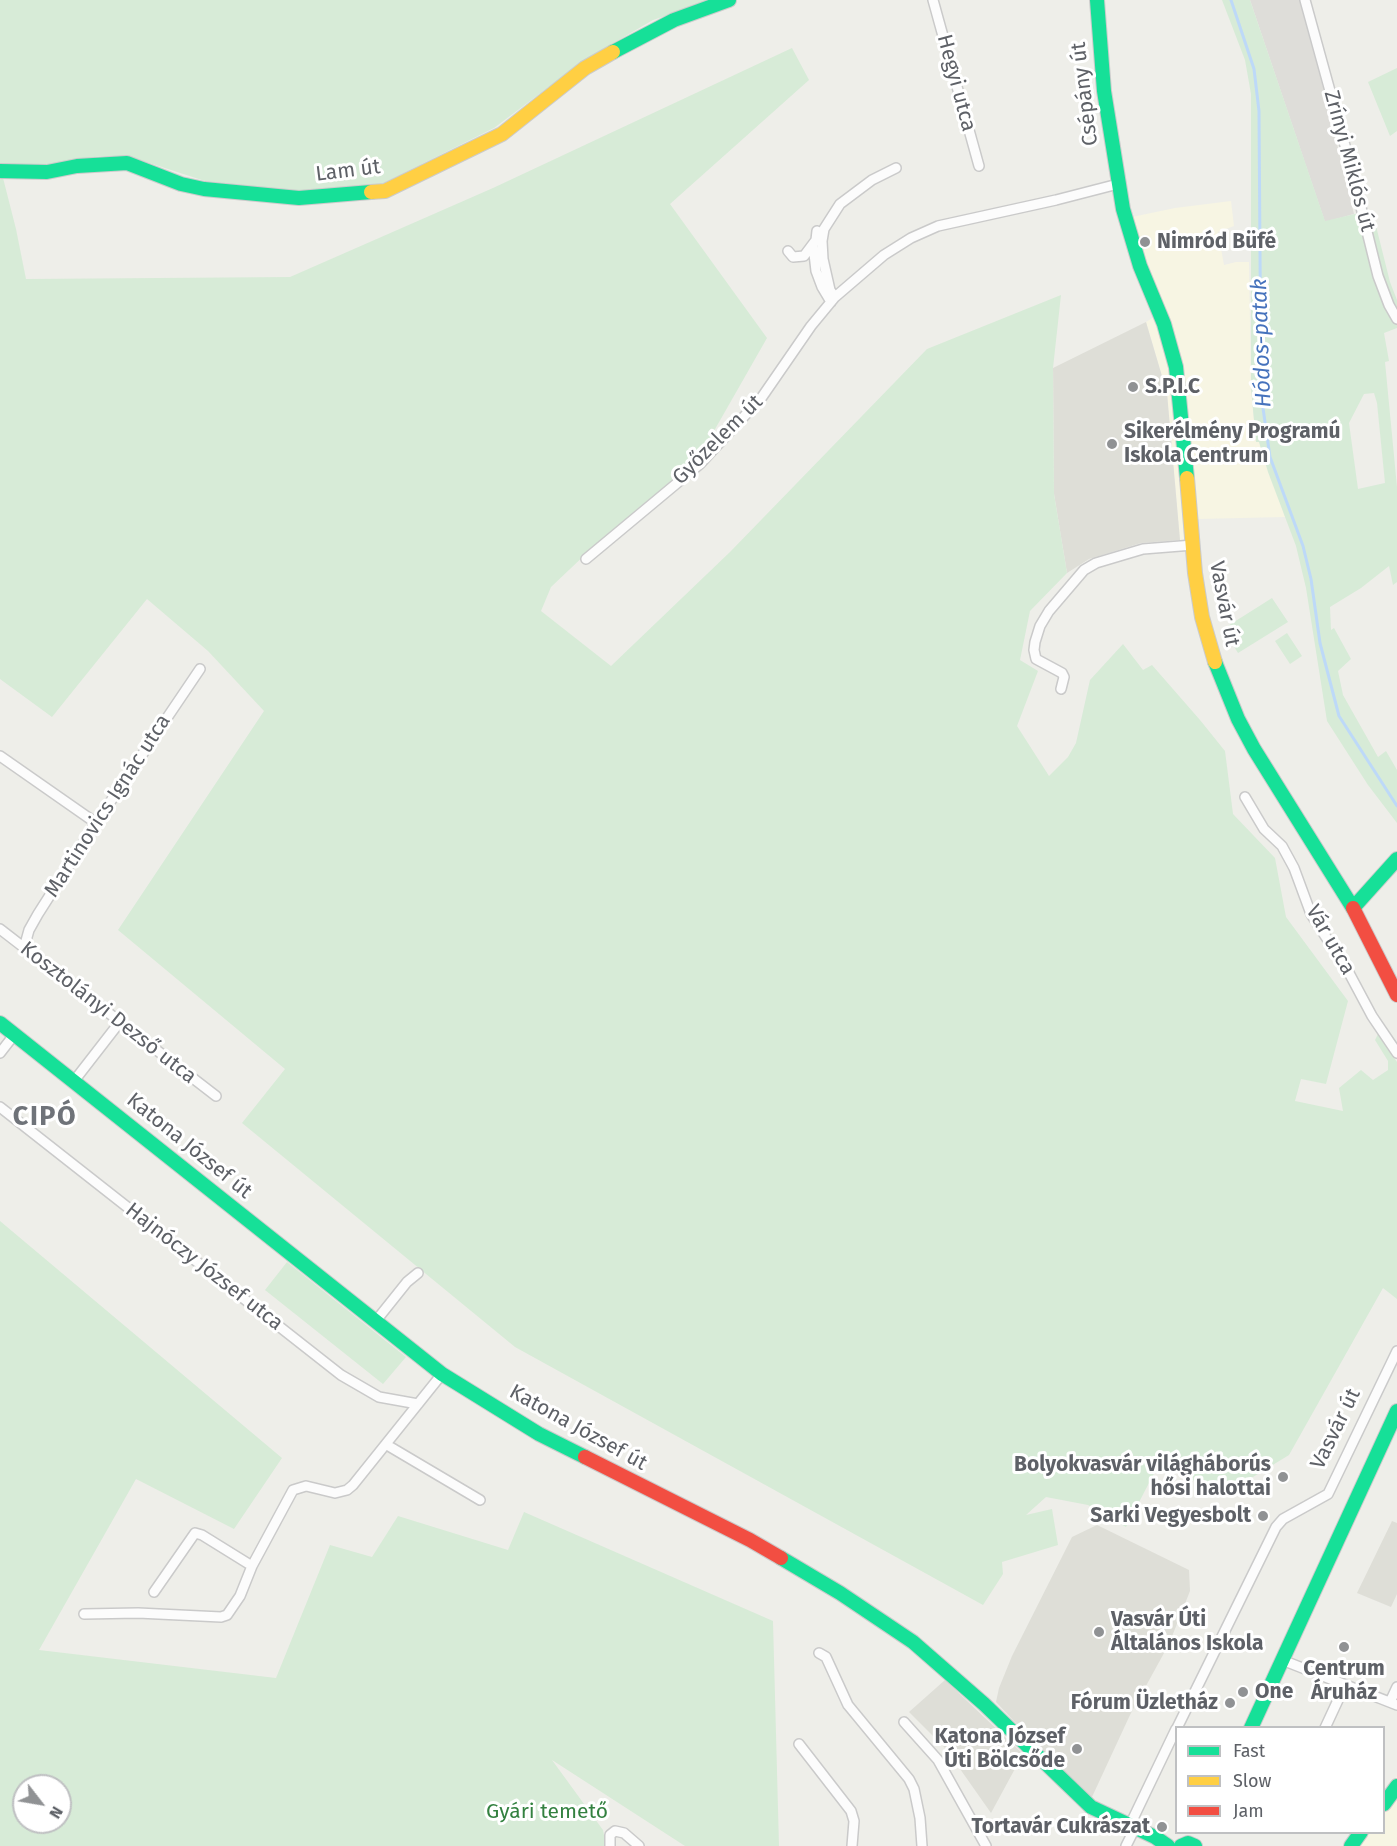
<!DOCTYPE html>
<html>
<head>
<meta charset="utf-8">
<style>
	body { margin:0 }
	#map { position:relative; width:1397px; height:1846px; overflow:hidden; background:#eeeee9; font-family:"Fira Sans",sans-serif }
	canvas { display:block }
	.legend { position:absolute; left:1175px; top:1726px; width:210px; height:108px; box-sizing:border-box; background:#fff; border:2px solid #bfc0c2; margin:0; padding:8px 10px; list-style:none; font-size:18px; color:#5e6167 }
	.legend li { display:flex; align-items:center; gap:12px; height:30px }
	.legend b { width:30px; border:2px solid #bfc0c2 }
	.north { position:absolute; left:12px; top:1774px; width:60px; height:60px; box-sizing:border-box; background:#fff; border:2px solid #bfc0c2; border-radius:50%; rotate:121deg; font-size:16px; font-weight:700; line-height:24px; text-align:center; color:#5e6167 }
	.north::after { content:''; display:block; margin:auto; width:21px; height:27px; background:#909294; clip-path:polygon(50% 0,100% 100%,50% 72%,0 100%) }
</style>
</head>
<body>
<div id="map">
<canvas width="1397" height="1846"></canvas>
<ul class="legend">
<li><b style="height:8px;background:#16e098"></b>Fast</li>
<li><b style="height:8px;background:#ffcf43"></b>Slow</li>
<li><b style="height:8px;background:#f24e42"></b>Jam</li>
</ul>
<div class="north">N</div>
</div>
<script>
const g = document.querySelector('canvas').getContext('2d');
g.lineJoin = 'round';
function paint(path, color) {
  g.fillStyle = color;
  g.fill(path, 'evenodd');
}
function shape(rows) {
  const path = new Path2D();
  for (const r of rows) {
    path.moveTo(r[0], r[1]);
    for (let i = 2; i < r.length; i += 2) path.lineTo(r[i], r[i + 1]);
  }
  return path;
}
function stroke(path, color, width, dash) {
  g.strokeStyle = color;
  g.lineWidth = width;
  g.lineCap = dash ? 'butt' : 'round';
  g.setLineDash(dash || []);
  g.stroke(path);
}
function label(font, color, halo, rows, align = 'center') {
  g.font = font + ' "Fira Sans",sans-serif';
  g.lineWidth = 6;
  g.setLineDash([]);
  g.textBaseline = 'middle';
  g.strokeStyle = halo;
  g.fillStyle = color;
  for (const [text, x, y, turn = 0] of rows) {
    g.save();
    g.translate(x, y);
    g.rotate((+turn || 0) * Math.PI / 180);
    g.textAlign = isNaN(turn) ? turn : align;
    if (halo) g.strokeText(text, 0, 0);
    g.fillText(text, 0, 0);
    g.restore();
  }
}
const commercial = shape([
	[1231,201,1234,226,1218,232,1224,265,1236,262,1249,262,1251,388,1256,442,1259,442,1285,517,1197,519,1198,538,1180,540,1167,393,1146,322,1162,312,1132,217,1175,208],
	[1397,1776,1397,1846,1343,1846,1353,1833,1384,1832,1384,1793]
]);
const industrial = shape([
	[1250,0,1302,0,1354,214,1325,222]
]);
const education = shape([
	[1146,322,1167,393,1180,540,1141,543,1089,559,1067,573,1054,494,1053,368],
	[1392,1521,1397,1523,1397,1594,1391,1607,1357,1593],
	[1097,1525,1189,1570,1190,1591,1169,1644,1130,1715,1092,1797,1073,1784,996,1702,999,1688,1012,1656,1072,1537],
	[945,1680,1023,1754,991,1813,946,1749,909,1712]
]);
const green = shape([
	[0,0,713,0,653,20,586,59,494,128,382,184,300,191,205,181,134,158,100,156,2,174,16,229,26,279,290,277,493,188,792,48,809,80,670,204,767,338,698,459,589,551,551,587,541,611,611,666,730,552,927,349,1061,295,1053,368,1054,494,1067,573,1030,611,1020,660,1038,671,1017,726,1049,776,1068,757,1076,743,1090,680,1123,644,1143,670,1152,665,1200,720,1225,751,1233,814,1275,858,1286,917,1348,1001,1326,1084,1301,1079,1295,1101,1343,1111,1339,1088,1361,1070,1373,1080,1388,1070,1388,1061,1375,1040,1378,1034,1397,1062,1397,1299,1383,1288,1289,1455,1222,1496,1160,1462,1126,1527,1088,1505,1046,1497,1026,1515,1052,1509,1058,1545,1002,1562,1003,1574,983,1605,515,1347,242,1123,285,1069,118,930,264,711,208,651,147,599,52,717,0,679],
	[1222,0,1250,0,1325,221,1372,210,1390,282,1397,300,1397,328,1384,333,1389,361,1385,362,1397,487,1397,582,1393,585,1389,566,1361,588,1330,607,1331,630,1334,628,1351,659,1338,671,1343,695,1378,757,1386,751,1397,770,1397,823,1368,785,1327,721,1306,588,1296,546,1268,472,1259,442,1256,442,1251,388,1251,94,1245,60],
	[1374,393,1377,403,1385,483,1358,489,1349,423,1364,394],
	[1397,68,1397,131,1390,136,1368,82],
	[1272,598,1288,622,1238,653,1223,629],
	[1287,633,1302,656,1290,664,1275,641],
	[0,1221,282,1458,234,1529,136,1479,39,1650,276,1678,330,1545,372,1557,398,1516,508,1550,524,1512,773,1621,779,1846,685,1846,552,1760,603,1830,606,1846,0,1846],
	[24,1786,60,1786,60,1822,24,1822],
	[287,1262,406,1357,383,1384,265,1290]
]);
const stream = shape([
	[1231,0,1254,69,1259,111,1261,394,1270,457,1303,546,1311,579,1320,643,1339,716,1397,806]
]);
const street = shape([
	[933,0,979,166],
	[1305,0,1352,171,1378,276,1389,305,1397,319],
	[813,245,816,271,822,287,831,302],
	[788,251,793,257,804,256,816,240,817,231],
	[835,297,830,290,823,259,822,241,824,229,840,204,872,180,896,168],
	[586,559,700,464,762,397,811,326,835,297,884,255,911,238,938,226,1056,200,1118,184],
	[1061,689,1064,677,1062,673,1036,659,1034,650,1035,642,1040,626,1049,611,1084,570,1096,563,1143,549,1193,545],
	[0,756,96,823],
	[1245,797,1264,829,1282,846,1294,868,1311,914,1348,971,1372,1016,1397,1053],
	[0,929,216,1096],
	[24,948,29,930,38,914,96,823,200,669],
	[0,1053,14,1035],
	[74,1081,119,1023],
	[0,1107,341,1375,379,1397,418,1404],
	[375,1322,407,1282,418,1273],
	[387,1445,480,1500],
	[154,1592,195,1533,202,1535,252,1566],
	[84,1614,138,1613,221,1617,227,1615,240,1596,252,1566,293,1490,306,1486,335,1493,347,1490,353,1485,442,1374],
	[819,1653,826,1657,848,1705,909,1779,914,1789,920,1818,922,1846],
	[1282,1660,1397,1705],
	[1390,1702,1397,1687],
	[904,1722,938,1760,986,1846],
	[1177,1728,1276,1527,1283,1519,1328,1494,1397,1351],
	[1325,1728,1345,1685],
	[799,1744,851,1811,854,1821,852,1846],
	[1130,1825,1176,1729],
	[610,1846,610,1835,615,1831,624,1833,639,1846],
	[1126,1846,1135,1828]
]);
const fast = shape([
	[1097,0,1104,91,1123,209,1140,266,1164,324,1176,367,1187,478],
	[613,52,674,20,729,0],
	[0,171,47,172,77,166,127,163,181,184,204,189,299,198,371,192],
	[1215,662,1238,719,1254,749,1353,908,1397,859],
	[0,1023,442,1374,539,1434,585,1457],
	[781,1558,840,1593,913,1642,984,1704,1091,1807,1155,1837,1168,1846],
	[1251,1728,1397,1411],
	[1384,1804,1397,1786],
	[1181,1846,1188,1843,1195,1846],
	[1351,1846,1361,1832]
]);
const slow = shape([
	[371,192,385,191,502,134,585,68,613,52],
	[1187,478,1195,573,1202,617,1215,662]
]);
const jam = shape([
	[1353,908,1397,995],
	[585,1457,750,1540,781,1558]
]);
const markers = [
	[1145,242,6,"#909294"],
	[1133,387,6,"#909294"],
	[1112,444,6,"#909294"],
	[1283,1477,6,"#909294"],
	[1263,1516,6,"#909294"],
	[1099,1632,6,"#909294"],
	[1344,1647,6,"#909294"],
	[1243,1692,6,"#909294"],
	[1230,1703,6,"#909294"],
	[1077,1749,6,"#909294"],
	[1162,1827,6,"#909294"]
];
const streetNames = [
	["Hegyi utca",956,83,75],
	["Csépány út",1085,94,-97],
	["Zrínyi Miklós út",1349,161,75],
	["Lam út",348,171,-7],
	["Győzelem út",718,440,-45],
	["Vasvár út",1224,604,79],
	["Martinovics Ignác utca",108,806,-57],
	["Vár utca",1330,940,60],
	["Kosztolányi Dezső utca",108,1013,38],
	["Katona József út",189,1146,39],
	["Hajnóczy József utca",204,1267,38],
	["Katona József út",578,1428,29],
	["Vasvár út",1336,1429,-64]
];
const poiNames = [
	["Nimród Büfé",1157,242],
	["S.P.I.C",1145,387],
	["Sikerélmény Programú",1124,432],
	["Iskola Centrum",1124,456],
	["Bolyokvasvár világháborús",1271,1465,"right"],
	["hősi halottai",1271,1489,"right"],
	["Sarki Vegyesbolt",1251,1516,"right"],
	["Vasvár Úti",1111,1620],
	["Általános Iskola",1111,1644],
	["Centrum",1344,1669,"center"],
	["Áruház",1344,1693,"center"],
	["One",1255,1692],
	["Fórum Üzletház",1218,1703,"right"],
	["Katona József",1065,1737,"right"],
	["Úti Bölcsőde",1065,1761,"right"],
	["Tortavár Cukrászat",1150,1827,"right"]
];
const parkNames = [
	["Gyári temető",547,1812]
];
const waterNames = [
	["Hódos-patak",1262,343,-92]
];
const districtNames = [
	["CIPÓ",45,1117]
];
paint(commercial, '#f7f5e3');
paint(industrial, '#deddd9');
paint(education, '#deded7');
paint(green, '#d7ebd7');
stroke(stream, '#bdd9f8', 3);
stroke(street, '#cacaca', 12);
stroke(fast, '#cbcbcb', 16);
stroke(slow, '#cbcbcb', 16);
stroke(jam, '#cbcbcb', 16);
stroke(street, '#fcfcfc', 9);
stroke(fast, '#16e098', 14);
stroke(slow, '#ffcf43', 14);
stroke(jam, '#f24e42', 14);
for (const [x, y, r, color] of markers) {
  const dot = new Path2D();
  dot.arc(x, y, r, 0, 2 * Math.PI);
  g.fillStyle = color;
  g.fill(dot);
  stroke(dot, '#fff', 2);
}
label('21px', '#5e6167', '#fff', streetNames);
label('bold 21px', '#5e6167', '#fff', poiNames, 'left');
label('21px', '#338140', '#fff', parkNames);
label('italic 22px', '#4572bc', '#fff', waterNames);
g.letterSpacing = '1.5px';
label('bold 27px', '#6f7379', '#fff', districtNames);
g.letterSpacing = '0px';
</script>
</body>
</html>
